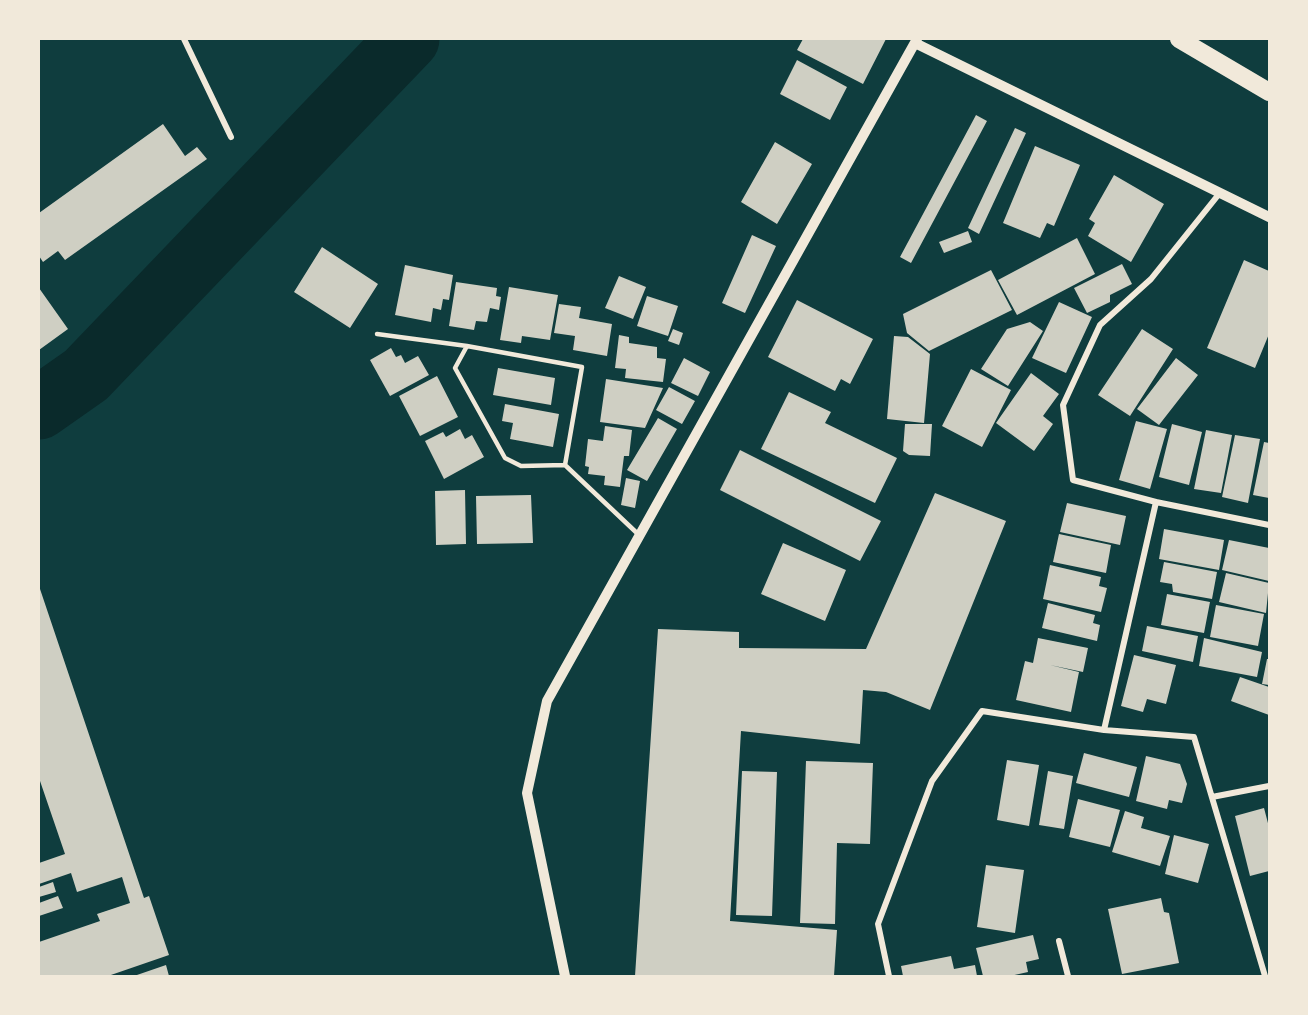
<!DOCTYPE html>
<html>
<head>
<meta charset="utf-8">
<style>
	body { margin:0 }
	#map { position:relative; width:1308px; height:1015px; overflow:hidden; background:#0f3d3e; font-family:Signika,sans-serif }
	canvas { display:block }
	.frame { position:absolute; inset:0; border:40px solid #f1e9da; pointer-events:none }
</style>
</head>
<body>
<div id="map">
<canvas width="1308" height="1015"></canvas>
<div class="frame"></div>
</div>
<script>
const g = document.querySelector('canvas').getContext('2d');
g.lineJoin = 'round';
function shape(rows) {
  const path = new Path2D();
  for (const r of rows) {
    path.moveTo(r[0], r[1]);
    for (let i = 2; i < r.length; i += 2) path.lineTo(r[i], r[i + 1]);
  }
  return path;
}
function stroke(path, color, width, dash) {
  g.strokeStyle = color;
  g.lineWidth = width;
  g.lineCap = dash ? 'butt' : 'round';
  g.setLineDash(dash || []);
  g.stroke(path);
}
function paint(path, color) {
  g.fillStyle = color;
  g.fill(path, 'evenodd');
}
const river = shape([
	[39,408,86,375,408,39]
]);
const building = shape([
	[803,39,886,39,863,84,797,50],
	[797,60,847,87,830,120,780,94],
	[976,115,987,121,911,263,900,257],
	[163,124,185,156,197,147,207,159,65,260,58,251,43,262,39,256,39,213],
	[1015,128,1026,133,979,234,968,228],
	[775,142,812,164,777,224,741,202],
	[1035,146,1080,165,1054,226,1047,223,1040,238,1003,223],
	[1114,175,1164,204,1131,262,1088,236,1095,223,1089,219],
	[968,231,972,242,944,253,939,242],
	[752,235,776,246,745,313,722,303],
	[1077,238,1095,274,1017,315,998,280],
	[322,247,378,284,350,328,294,292],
	[1244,260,1269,271,1269,334,1255,368,1207,348],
	[1122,264,1132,284,1110,295,1110,302,1087,313,1074,288],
	[405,265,453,275,449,300,443,299,441,310,433,308,431,322,395,315],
	[991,270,1012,310,929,351,907,333,903,314],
	[619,276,646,287,633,319,605,308],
	[456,282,497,288,496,296,501,297,499,310,490,308,487,322,476,321,474,330,449,326],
	[509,287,558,295,550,340,522,336,521,343,500,340],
	[39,288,68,329,39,350],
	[647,296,678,306,668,336,637,326],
	[797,300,873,339,850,384,841,379,835,391,768,357],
	[1059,302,1092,317,1066,373,1032,358],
	[559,304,581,307,579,318,612,324,607,356,573,350,575,336,554,333],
	[1030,322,1043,331,1008,386,981,369,1007,329],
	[673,329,683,333,679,345,668,341],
	[1142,329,1173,349,1130,416,1098,395],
	[619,335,629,337,629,343,657,347,657,358,666,359,663,382,625,378,626,369,615,368],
	[894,336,908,337,930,354,924,423,887,419],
	[391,348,396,357,401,355,405,363,418,356,429,375,390,396,370,360],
	[684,358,710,372,698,396,671,383],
	[1176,358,1198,375,1159,425,1137,409],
	[498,368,555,378,551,405,493,395],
	[971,369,1011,390,982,447,942,426],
	[1031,373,1059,394,1043,416,1053,424,1034,451,996,423],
	[437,376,458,417,420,436,399,396],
	[606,379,663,388,645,428,600,422],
	[669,387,695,401,682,424,656,410],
	[789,392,831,412,825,423,897,458,875,503,761,449],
	[505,404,559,414,553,447,510,439,513,423,502,421],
	[658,418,677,429,647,481,627,470],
	[1136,421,1167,429,1150,489,1119,480],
	[905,424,932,424,930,456,909,455,903,451],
	[1172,424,1202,432,1189,485,1159,477],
	[605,426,632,430,629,456,624,456,620,487,604,485,605,476,588,474,589,467,585,466,588,439,603,441],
	[460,429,465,439,472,435,484,457,444,479,425,441,443,432,446,437],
	[1206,430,1232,435,1221,493,1194,489],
	[1235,435,1260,439,1248,503,1222,497],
	[1264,442,1269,443,1269,498,1253,495],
	[740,450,881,521,860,561,720,490],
	[626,478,640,481,635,508,621,505],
	[465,490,466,544,436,545,435,491],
	[935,493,1006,521,930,710,886,692,863,690,860,744,741,731,730,921,837,930,834,976,635,976,658,629,739,632,739,648,866,649],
	[531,495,533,543,477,544,476,496],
	[1067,503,1126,516,1120,545,1060,532],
	[1164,529,1224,540,1219,570,1159,559],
	[1059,534,1111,545,1106,573,1053,562],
	[1229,540,1269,548,1269,581,1222,570],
	[783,543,846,570,825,621,761,594],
	[1164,562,1217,572,1212,599,1173,592,1172,584,1160,582],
	[1050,565,1101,577,1099,586,1107,588,1101,612,1043,599],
	[1226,573,1269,583,1266,613,1219,602],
	[39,586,144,898,149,896,169,955,108,976,39,976,39,942,100,921,97,914,130,903,122,877,77,892,71,873,39,884,39,863,65,854,39,778],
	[1167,594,1210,602,1204,633,1161,625],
	[1048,603,1095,615,1093,623,1100,625,1097,641,1042,628],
	[1216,605,1264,614,1258,646,1210,637],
	[1147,626,1198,636,1193,662,1142,651],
	[1038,638,1088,648,1083,672,1050,665,1079,672,1071,712,1016,700,1025,661,1033,663],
	[1204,638,1262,652,1257,677,1199,666],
	[1134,655,1176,665,1166,704,1147,699,1143,712,1121,706],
	[1267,659,1269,659,1269,685,1262,684],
	[1240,677,1269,687,1269,715,1231,701],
	[1084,753,1137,767,1129,797,1076,783],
	[1146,756,1180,764,1187,784,1182,803,1169,800,1167,809,1136,801],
	[1007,760,1039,765,1029,826,997,820],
	[806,761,873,763,870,844,837,843,835,924,800,923],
	[742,771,777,772,772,916,736,915],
	[1048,771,1073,776,1064,829,1039,825],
	[1078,799,1120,810,1110,847,1069,837],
	[1264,808,1269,827,1269,871,1250,876,1235,816],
	[1125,811,1144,817,1141,828,1170,836,1160,866,1112,852],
	[1174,835,1209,844,1198,883,1165,874],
	[986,865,1024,870,1015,933,977,927],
	[53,882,56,892,39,897,39,887],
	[58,896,63,908,39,916,39,903],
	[1161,898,1164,912,1169,913,1179,963,1122,974,1108,909],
	[1033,935,1039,959,1026,962,1028,972,1010,976,983,976,976,948],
	[951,956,954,969,975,965,977,976,903,976,901,966],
	[166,965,169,976,134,976]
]);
const service = shape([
	[377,334,467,346],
	[565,465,582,367,467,346,455,368,505,458,521,466,565,465,639,535]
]);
const minor = shape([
	[184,39,231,137],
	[1156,502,1269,525],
	[1104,730,1194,737,1265,976],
	[1212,797,1269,786],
	[1059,941,1068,976],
	[889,976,878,924,932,781,982,711,1104,730,1156,502,1073,480,1063,405,1100,325,1151,279,1219,194]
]);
const tertiary = shape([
	[915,43,1269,217],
	[565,976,527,793,547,701,917,39]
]);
const motorway = shape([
	[1179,39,1269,92]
]);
stroke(river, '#0a2a2b', 63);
paint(building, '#cfcfc3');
stroke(service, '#f1e9da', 4.5);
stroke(minor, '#f1e9da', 6);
stroke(tertiary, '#f1e9da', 10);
stroke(motorway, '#f1e9da', 18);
</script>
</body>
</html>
